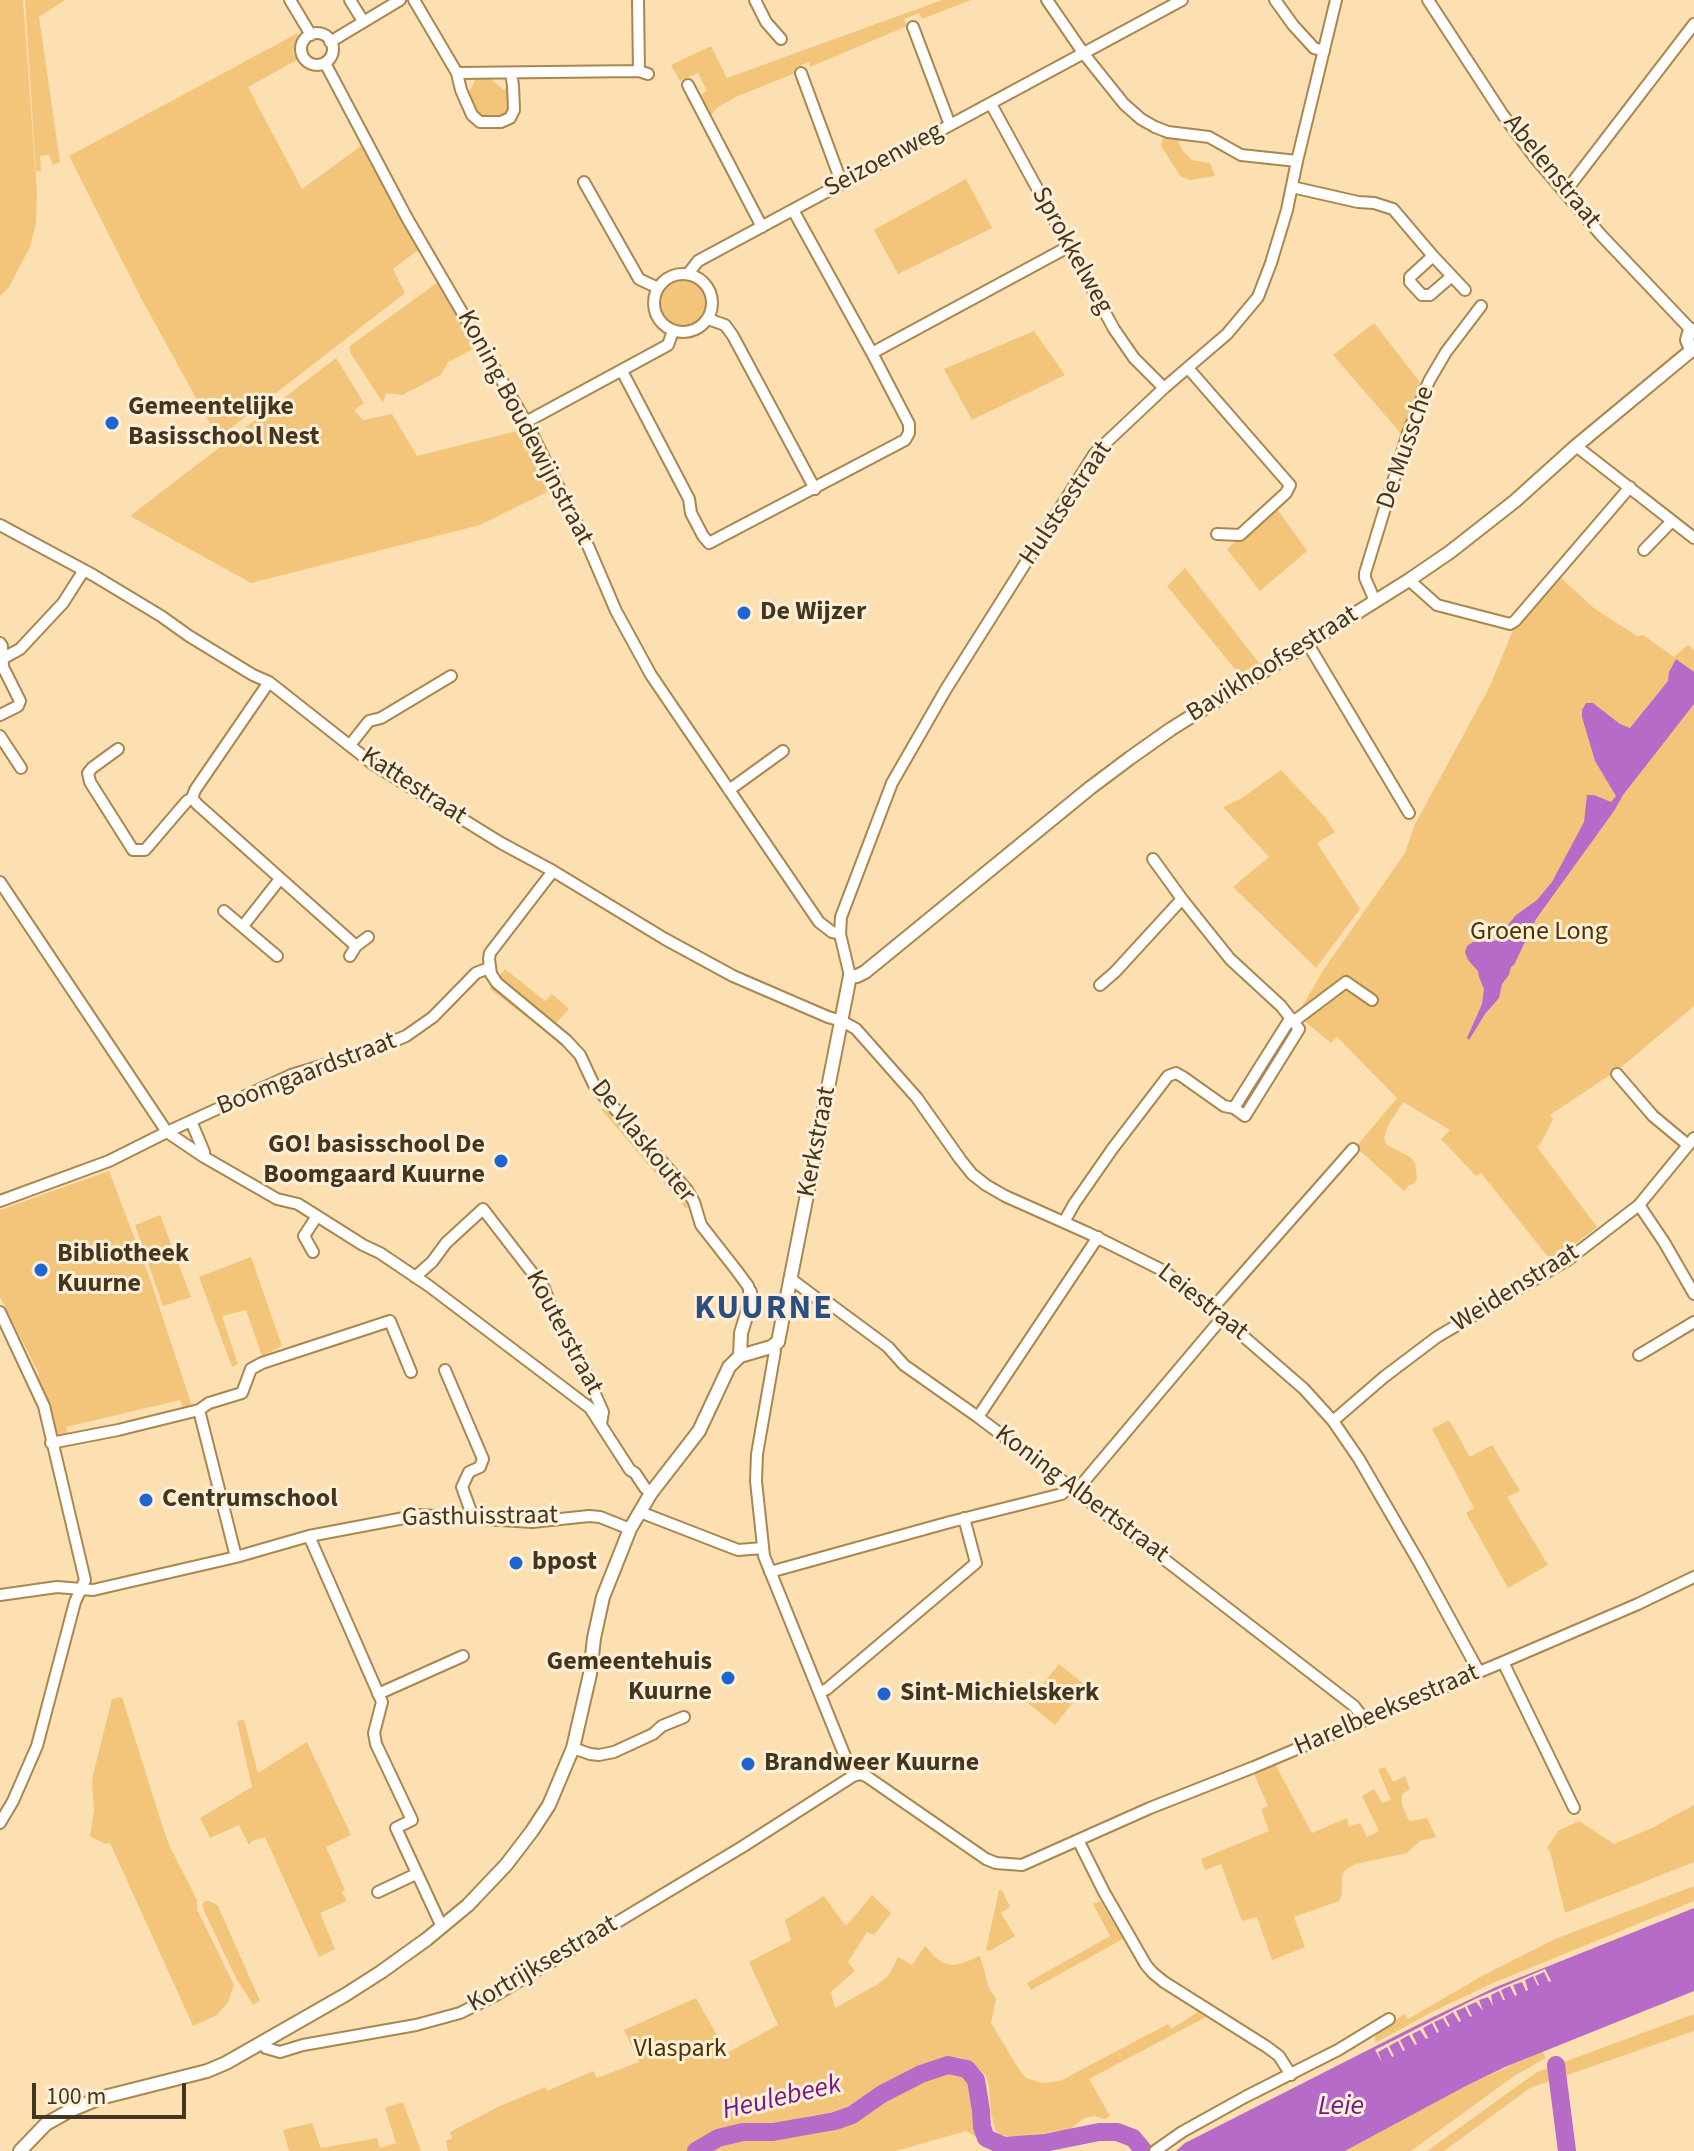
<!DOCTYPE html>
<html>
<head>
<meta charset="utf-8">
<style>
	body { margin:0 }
	#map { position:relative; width:1694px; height:2151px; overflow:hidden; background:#fce0b1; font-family:"Source Sans 3",sans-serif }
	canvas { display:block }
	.scale { position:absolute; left:32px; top:2083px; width:154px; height:36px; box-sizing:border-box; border:4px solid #44361e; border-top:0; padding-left:10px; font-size:24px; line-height:28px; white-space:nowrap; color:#44361e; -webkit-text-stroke:6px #feefd8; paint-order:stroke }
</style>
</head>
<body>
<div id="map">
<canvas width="1694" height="2151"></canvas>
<div class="scale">100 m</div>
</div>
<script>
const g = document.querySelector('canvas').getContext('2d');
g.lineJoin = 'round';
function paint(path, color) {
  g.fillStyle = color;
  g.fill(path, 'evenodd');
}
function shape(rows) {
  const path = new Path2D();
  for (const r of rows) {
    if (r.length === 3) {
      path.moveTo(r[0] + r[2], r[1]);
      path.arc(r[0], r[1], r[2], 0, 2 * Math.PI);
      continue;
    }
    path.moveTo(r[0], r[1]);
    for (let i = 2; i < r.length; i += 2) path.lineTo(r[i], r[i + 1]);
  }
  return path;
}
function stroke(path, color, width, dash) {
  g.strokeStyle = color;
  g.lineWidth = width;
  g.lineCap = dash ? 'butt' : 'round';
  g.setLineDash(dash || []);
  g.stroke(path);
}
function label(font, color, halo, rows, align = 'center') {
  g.font = font + ' "Source Sans 3",sans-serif';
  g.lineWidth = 6;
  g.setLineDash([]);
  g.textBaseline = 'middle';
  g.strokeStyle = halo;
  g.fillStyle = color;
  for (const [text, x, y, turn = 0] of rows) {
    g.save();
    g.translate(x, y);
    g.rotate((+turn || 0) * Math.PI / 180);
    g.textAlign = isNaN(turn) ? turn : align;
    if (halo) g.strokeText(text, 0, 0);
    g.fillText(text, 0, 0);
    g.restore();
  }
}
const green = shape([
	[0,0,23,0,37,192,36,223,30,247,9,287,0,296],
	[25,0,65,0,39,17,60,162,53,165,49,155,40,156,41,172,36,171],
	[942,0,971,0,922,19,919,13,904,19,907,26,810,67,809,62,797,67,798,72,738,96,718,107,709,117,699,96,707,91,698,73,680,81,671,65,711,46,727,78],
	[298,33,293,53,297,60,248,87,302,189,361,146,421,248,393,269,405,293,222,435,216,433,208,420,141,298,69,156],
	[496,74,492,80,504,90,509,85,510,109,508,115,502,117,487,118,475,110,463,88,470,91,476,78],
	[1164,134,1177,137,1182,150,1192,160,1210,163,1215,176,1190,180,1180,176,1161,146],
	[966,179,992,228,898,274,874,230],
	[683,304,25],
	[438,282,475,348,448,362,441,375,402,395,386,393,383,403,350,352,350,346],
	[1374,323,1423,386,1404,437,1333,355],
	[1034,331,1065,375,972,420,944,369],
	[336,358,364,403,354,410,363,420,392,414,417,456,521,430,553,489,480,525,251,583,130,516],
	[1275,506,1307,551,1260,591,1227,549],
	[1185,568,1259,663,1239,674,1167,586],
	[1561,578,1595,609,1637,636,1643,635,1674,657,1688,645,1694,650,1694,1006,1619,1069,1550,1115,1553,1119,1541,1143,1537,1147,1597,1227,1552,1262,1481,1173,1476,1176,1441,1139,1450,1130,1403,1102,1389,1124,1384,1138,1387,1145,1410,1157,1415,1163,1417,1177,1415,1183,1408,1186,1404,1191,1356,1147,1397,1098,1337,1037,1331,1043,1297,1015,1324,969,1405,853,1415,824,1489,688,1514,628],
	[1281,770,1324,816,1335,832,1317,843,1360,909,1316,968,1233,887,1269,857,1223,807,1242,798],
	[505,969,545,1001,552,994,569,1009,547,1033,490,989],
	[607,1104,692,1203,686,1209,601,1109],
	[109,1171,150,1279,191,1403,190,1407,184,1411,180,1400,66,1427,69,1437,62,1437,54,1431,37,1379,39,1374,0,1297,0,1210],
	[160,1215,191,1297,163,1306,135,1225],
	[251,1257,282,1346,262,1356,246,1310,222,1316,238,1364,232,1367,199,1277],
	[1449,1420,1470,1457,1492,1445,1520,1491,1507,1497,1548,1565,1508,1588,1466,1513,1474,1508,1432,1429],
	[1059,1664,1086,1686,1055,1725,1028,1703],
	[122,1697,162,1825,170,1847,197,1900,197,1909,234,1985,228,2002,217,2015,193,2026,110,1843,105,1844,90,1836,94,1810,92,1784,93,1775,112,1699],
	[244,1720,258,1773,307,1742,351,1835,326,1847,345,1890,342,1892,347,1901,320,1913,335,1949,319,1957,265,1837,252,1841,249,1845,239,1825,210,1838,200,1818,252,1787,237,1721],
	[1275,1764,1312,1833,1347,1818,1349,1827,1360,1823,1367,1837,1379,1831,1362,1796,1374,1789,1382,1803,1391,1800,1378,1769,1385,1767,1393,1782,1405,1776,1410,1789,1402,1794,1402,1805,1408,1819,1411,1821,1427,1818,1436,1837,1420,1841,1407,1853,1356,1864,1345,1870,1342,1876,1342,1895,1339,1901,1294,1917,1305,1947,1272,1960,1257,1917,1242,1921,1221,1864,1205,1870,1201,1859,1269,1831,1261,1809,1268,1806,1253,1772],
	[1694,1805,1694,1862,1565,1913,1550,1851,1547,1848,1558,1831,1579,1821,1614,1844,1652,1828],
	[1694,1886,1694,1901,1493,1983,1434,2011,1375,2043,1375,2035,1404,2014,1408,2019,1484,1975,1555,1939],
	[999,1890,1002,1890,1010,1907,1001,1913,1015,1936,990,1951,986,1950],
	[872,1895,891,1913,874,1935,867,1932,848,1962,855,1971,831,1992,835,2008,878,1984,889,1975,898,1957,912,1965,925,1946,935,1957,944,1963,953,1965,963,1963,980,1956,989,1988,996,1999,991,2023,1018,2068,1026,2078,1042,2083,1060,2081,1168,2024,1171,2029,1198,2012,1206,2017,1089,2079,1110,2116,1105,2119,1094,2116,1089,2117,1081,2120,1068,2132,1057,2131,1016,2137,999,2135,995,2129,991,2112,989,2087,986,2076,972,2062,959,2057,946,2058,917,2067,879,2087,850,2108,832,2113,813,2115,779,2125,748,2125,725,2132,690,2151,448,2151,446,2140,452,2139,450,2132,498,2107,545,2087,547,2091,593,2071,597,2078,639,2062,624,2030,696,1998,727,2053,778,2025,749,1962,791,1940,785,1920,824,1896,845,1925,848,1924],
	[205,1901,210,1901,218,1906,260,2001,253,2005,236,1978,205,1913,202,1904],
	[1100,1901,1123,1939,1031,1990,1027,1983,1110,1936,1093,1904],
	[1694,2014,1694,2031,1530,2088,1444,2151,1427,2151,1537,2072],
	[1542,2051,1546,2058,1514,2076,1411,2151,1345,2151,1464,2087],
	[955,2070,973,2077,979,2087,979,2121,987,2140,1005,2150,1012,2151,999,2151,966,2131,896,2151,708,2151,730,2141,807,2133,842,2125,857,2118,886,2098],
	[403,2102,421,2151,289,2151,283,2130,312,2123,321,2148,377,2138,380,2148,396,2143,385,2108]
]);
const water = shape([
	[1676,659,1694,672,1694,704,1623,795,1614,811,1536,919,1514,965,1511,967,1509,975,1502,984,1499,998,1485,1014,1469,1040,1467,1038,1482,1004,1484,989,1479,977,1478,971,1468,960,1465,952,1467,946,1473,942,1494,941,1501,938,1507,931,1508,925,1516,915,1537,900,1552,882,1584,822,1587,795,1594,795,1611,802,1616,796,1595,761,1582,717,1582,710,1586,703,1593,703,1620,724,1630,728,1668,681,1669,672],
	[1694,1908,1694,1991,1505,2067,1464,2087,1345,2151,1176,2151,1185,2143,1431,2018,1496,1987]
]);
const pier = shape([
	[1545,1969,1551,1981,1549,1982,1544,1972,1535,1976,1539,1985,1538,1986,1533,1976,1525,1980,1528,1990,1526,1991,1522,1982,1513,1985,1517,1995,1515,1996,1510,1986,1501,1990,1505,2000,1503,2000,1499,1991,1491,1995,1493,2006,1488,1997,1479,2000,1483,2011,1476,2002,1467,2006,1472,2016,1470,2017,1465,2007,1456,2011,1461,2021,1459,2022,1453,2012,1445,2017,1450,2026,1448,2027,1443,2018,1434,2022,1439,2032,1437,2033,1432,2023,1423,2028,1428,2038,1426,2039,1420,2030,1412,2034,1417,2044,1415,2045,1409,2035,1400,2040,1405,2050,1403,2051,1398,2041,1389,2046,1394,2056,1392,2057,1387,2047,1378,2052,1382,2062,1375,2050,1475,1999]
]);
const river = shape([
	[1556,2065,1567,2151],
	[696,2151,718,2138,743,2132,773,2132,835,2121,852,2115,882,2094,921,2074,948,2065,967,2069,976,2080,981,2111,982,2127,986,2138,1004,2146,1044,2143,1099,2132,1117,2132,1133,2138,1144,2151]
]);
const minor = shape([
	[290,0,311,35],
	[350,0,363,21],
	[414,0,457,73,639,71,648,74],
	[638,0,639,71],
	[755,0,766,22,781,39],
	[1047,0,1084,54,1124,104,1141,119,1155,127,1168,132,1209,137,1241,155,1297,161],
	[1275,0,1293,25,1314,48,1324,51],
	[1428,0,1503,115,1536,159,1601,235,1692,331],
	[913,27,950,125],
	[317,49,16],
	[330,42,400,0],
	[325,63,407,218,526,422,589,548,616,611,651,675,819,922,832,932,840,934],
	[457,73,461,90,472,115,480,122,501,122,510,118,514,110,513,85,511,74],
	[801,73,842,184],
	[688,85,762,227],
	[991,104,1114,329,1134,358,1164,388],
	[584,182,639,279,658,288],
	[1292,187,1358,202,1374,203,1393,209,1433,256,1465,290],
	[1565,192,1694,24],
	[1433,256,1410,277,1410,282,1422,295,1430,295,1452,276],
	[683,303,29],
	[688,274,698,261,1182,0],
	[708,319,725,325,733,336,815,489],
	[872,353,1068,247],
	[1188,368,1290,485,1286,493,1240,535,1217,534],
	[622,371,689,499,691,513,703,536,709,543,905,440,909,433,909,424,872,353,793,210],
	[526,422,668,345,673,331],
	[1576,446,1694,538],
	[0,525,93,575,161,616,189,636,253,675,269,682,373,764,501,843,553,871,665,939,733,976,828,1017,842,1021,856,1029,917,1098,960,1159,972,1174,986,1185,1005,1196,1088,1233,1164,1271,1212,1309,1304,1389,1333,1421,1359,1459,1420,1564,1479,1672],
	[1644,550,1672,521],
	[1409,580,1437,605,1510,624,1515,621,1630,487],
	[1375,601,1365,578,1365,573,1408,433,1429,381,1446,352,1481,306],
	[0,643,2,646,3,667,20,701,18,706,0,715],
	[1308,644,1409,813],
	[0,660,20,649,63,603,84,570],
	[0,736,21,768],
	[350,745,369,721,381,718,451,676],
	[118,749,92,768,88,773,90,782,133,850,145,850,187,801,192,798,195,790,269,682],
	[729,790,783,751],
	[192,798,197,804,356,946,350,956],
	[553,871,490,953,489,959,491,974,497,983,566,1040,580,1055,594,1085,687,1190,694,1202,701,1225,737,1271,748,1286,750,1292],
	[0,882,167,1132,204,1157,277,1199,298,1204,363,1245,380,1253,429,1286,590,1408,630,1470,635,1473,645,1488,651,1493],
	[224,911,277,956],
	[243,926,280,879],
	[356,946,368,937],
	[850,976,840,934,841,917,892,783,946,689,1095,453,1164,388,1227,334,1258,297,1271,263,1287,210,1297,161,1336,0],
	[1100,985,1115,972,1182,899],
	[1290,1019,1297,1019,1346,982,1372,1000],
	[1617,1074,1653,1116,1688,1145],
	[1234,1108,1290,1019],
	[191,1121,204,1152,204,1157],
	[0,1201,109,1161,167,1132,291,1075,367,1052,406,1036,433,1017,476,973,489,968],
	[1639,1205,1664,1242,1694,1294],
	[1064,1222,1074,1204,1113,1148,1168,1076,1176,1073,1183,1077,1224,1106,1234,1108,1245,1116,1299,1029,1281,1006,1230,959,1182,899,1153,859],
	[313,1252,304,1236,317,1216],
	[415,1277,432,1262,446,1243,483,1209,544,1288,556,1319,584,1369,603,1412,601,1424],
	[791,1279,819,1300,830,1304,888,1347,904,1365,978,1417,1076,1491,1354,1706,1365,1720],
	[1212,1309,1353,1149],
	[0,1312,44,1406,85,1580,75,1602,37,1746,13,1801,0,1823],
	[771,1347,775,1351,757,1454,756,1481,764,1556,853,1776],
	[1639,1355,1694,1322],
	[445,1370,483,1459,480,1467,469,1472,462,1487,470,1509,469,1518],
	[199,1410,236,1557],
	[978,1417,1098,1237],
	[1333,1421,1384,1377,1437,1337,1569,1259,1639,1205,1694,1138],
	[51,1443,118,1430,199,1410,209,1403,242,1393,251,1369,262,1363,390,1321,411,1372],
	[1076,1491,1222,1318],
	[640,1512,738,1550,763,1548],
	[309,1536,382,1702,374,1733,376,1744,412,1820,396,1828,442,1927],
	[770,1572,950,1522,1062,1494,1069,1486],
	[0,1595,57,1587,93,1590,236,1557,309,1536,420,1515,532,1522,589,1516,600,1517,630,1529],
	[1503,1662,1574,1808],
	[820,1692,827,1689,976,1563,964,1518],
	[378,1694,463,1656],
	[573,1748,590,1754,599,1755,614,1752,653,1734,662,1726,684,1717],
	[853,1776,861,1774,866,1776,986,1859,996,1863,1022,1865,1150,1808,1254,1767,1503,1662,1638,1604,1694,1577],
	[1078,1840,1104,1892,1146,1965,1153,1973,1164,1982,1267,2047,1279,2056,1291,2075],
	[378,1892,416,1874],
	[263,2042,266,2048,280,2052,303,2045,416,2025,460,2013,496,1995,742,1847,853,1776],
	[1155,2151,1182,2132,1245,2097,1338,2050,1389,2019]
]);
const tertiary = shape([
	[1694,330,1689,333,1687,340,1690,347,1694,350],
	[740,1356,741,1333,751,1300,750,1292],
	[20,2151,46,2124,69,2111,100,2098,207,2071,226,2063,345,1995,381,1972,427,1939,468,1905,506,1865,532,1831,549,1805,573,1748,590,1674,594,1638,603,1597,630,1529,651,1493,699,1431,729,1367,740,1356,771,1347,778,1342,850,976,857,976,865,972,1090,788,1130,758,1171,729,1409,580,1450,552,1515,501,1576,446,1693,349]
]);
const markers = [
	[112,423,8,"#1f65d0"],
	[744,613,8,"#1f65d0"],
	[501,1161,8,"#1f65d0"],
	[41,1270,8,"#1f65d0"],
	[146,1500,8,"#1f65d0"],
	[516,1563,8,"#1f65d0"],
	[728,1678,8,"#1f65d0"],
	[884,1694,8,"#1f65d0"],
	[748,1764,8,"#1f65d0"]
];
const streetNames = [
	["Seizoenweg",884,161,-28],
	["Abelenstraat",1551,172,51],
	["Sprokkelweg",1071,251,61],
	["Koning Boudewijnstraat",524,428,62],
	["De Mussche",1407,448,-71],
	["Hulstsestraat",1067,504,-56],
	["Bavikhoofsestraat",1273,665,-32],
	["Kattestraat",413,787,33],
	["Boomgaardstraat",307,1075,-21],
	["De Vlaskouter",642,1142,51],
	["Kerkstraat",818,1142,-79],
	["Weidenstraat",1516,1289,-32],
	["Leiestraat",1202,1303,38],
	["Kouterstraat",563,1333,62],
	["Koning Albertstraat",1081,1495,37],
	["Gasthuisstraat",480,1518,-1],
	["Harelbeeksestraat",1387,1711,-23],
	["Kortrijksestraat",543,1965,-30]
];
const poiNames = [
	["Gemeentelijke",128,408],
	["Basisschool Nest",128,438],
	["De Wijzer",760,613],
	["GO! basisschool De",485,1146,"right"],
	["Boomgaard Kuurne",485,1176,"right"],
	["Bibliotheek",57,1255],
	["Kuurne",57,1285],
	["Centrumschool",162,1500],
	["bpost",532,1563],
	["Gemeentehuis",712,1663,"right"],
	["Kuurne",712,1693,"right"],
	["Sint-Michielskerk",900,1694],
	["Brandweer Kuurne",764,1764]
];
const parkNames = [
	["Groene Long",1539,933],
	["Vlaspark",680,2050]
];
const waterNames = [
	["Heulebeek",782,2099,-13],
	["Leie",1341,2108]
];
const districtNames = [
	["KUURNE",764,1311]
];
paint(green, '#f2c57a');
paint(water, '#b66bc9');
paint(pier, '#fce0b1');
stroke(river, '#b66bc9', 18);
stroke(minor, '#a9874f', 14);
stroke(tertiary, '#a9874f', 16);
stroke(minor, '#fff', 10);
stroke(tertiary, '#fff', 12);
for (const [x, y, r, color] of markers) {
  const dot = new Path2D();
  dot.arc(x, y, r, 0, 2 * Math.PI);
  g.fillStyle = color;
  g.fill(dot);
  stroke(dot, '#feefd8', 3);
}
label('26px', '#44361e', '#feefd8', streetNames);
label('bold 26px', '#44361e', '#feefd8', poiNames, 'left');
label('26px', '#4e3400', '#feefd8', parkNames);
label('italic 28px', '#77168c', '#feefd8', waterNames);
g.letterSpacing = '2px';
label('bold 34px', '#2b4e84', '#feefd8', districtNames);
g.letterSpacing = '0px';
</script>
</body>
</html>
